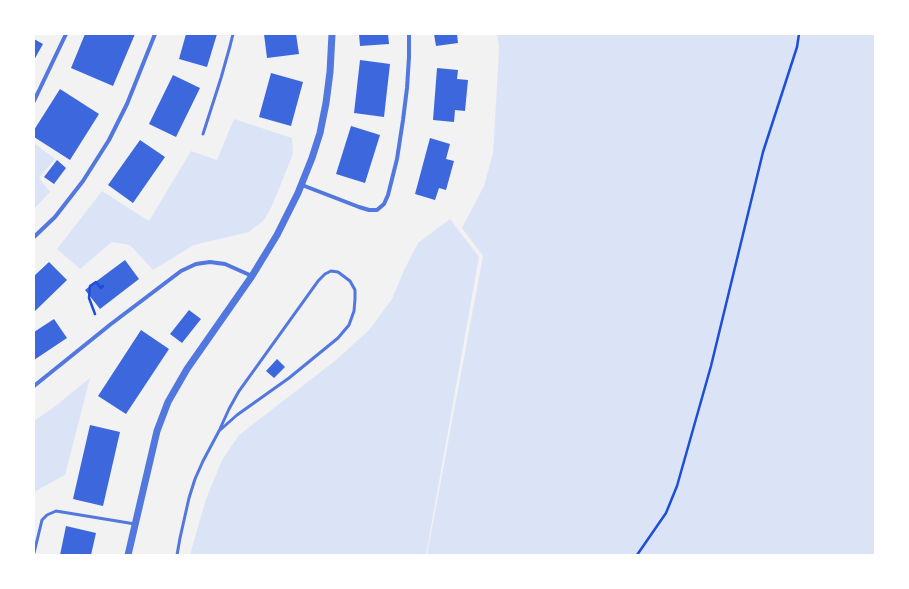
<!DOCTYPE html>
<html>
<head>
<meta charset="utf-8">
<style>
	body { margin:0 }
	#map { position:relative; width:909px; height:589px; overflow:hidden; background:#f2f2f2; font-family:"Alegreya Sans",sans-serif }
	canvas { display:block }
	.frame { position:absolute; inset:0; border:35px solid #fff; pointer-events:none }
</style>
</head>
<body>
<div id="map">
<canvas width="909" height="589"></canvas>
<div class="frame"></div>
</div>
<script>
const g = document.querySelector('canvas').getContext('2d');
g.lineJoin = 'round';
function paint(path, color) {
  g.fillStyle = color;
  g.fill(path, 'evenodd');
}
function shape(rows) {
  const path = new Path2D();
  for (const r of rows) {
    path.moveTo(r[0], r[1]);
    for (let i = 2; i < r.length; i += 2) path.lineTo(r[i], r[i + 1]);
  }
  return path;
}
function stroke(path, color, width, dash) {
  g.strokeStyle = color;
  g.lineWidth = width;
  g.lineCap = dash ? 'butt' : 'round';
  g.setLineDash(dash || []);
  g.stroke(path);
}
const green = shape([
	[497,34,875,34,875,555,427,555,483,256,462,228,484,186,493,153,498,69,499,46],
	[234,119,292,138,293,154,272,206,264,220,249,232,194,245,153,270,130,245,112,242,80,269,57,249,102,191,149,221,191,151,217,160],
	[34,143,55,159,39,178,50,192,34,209],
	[450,219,479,257,426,555,190,555,206,499,222,460,239,435,336,360,369,330,392,299,405,268,418,243],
	[90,378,65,475,34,492,34,421,54,407]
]);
const building = shape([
	[85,34,135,34,113,86,71,68],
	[186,34,217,34,207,67,179,59],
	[264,34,296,34,299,54,267,58],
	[359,34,388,34,389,44,360,46],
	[434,34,457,34,458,43,436,46],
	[34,39,43,44,34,60],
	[360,60,390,64,384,117,354,113],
	[437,68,458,70,457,79,468,80,465,111,455,110,454,122,433,120],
	[271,73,303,82,291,126,259,117],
	[173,75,200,88,176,137,149,124],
	[60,89,99,114,70,160,34,137,34,130],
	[351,126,380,135,365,183,336,174],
	[430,138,450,144,446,159,454,161,446,190,439,188,435,200,415,194],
	[140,140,165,157,133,203,108,185],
	[57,160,66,168,54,184,44,177],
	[125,260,139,279,100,309,85,290,90,286],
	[49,262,67,280,34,312,34,276],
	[189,310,201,319,182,343,170,334],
	[54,319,67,338,34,360,34,332],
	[141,330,169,349,126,414,98,396],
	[277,359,285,367,274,378,266,371],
	[90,425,120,432,103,506,73,499],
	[66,526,96,533,91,555,60,555]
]);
const path = shape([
	[95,314,89,298,90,286,96,282,101,288,103,286],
	[637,555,666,513,677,486,711,366,763,152,797,47,799,34]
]);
const service = shape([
	[203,134,221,78,230,46,233,34],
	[34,553,42,520,47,515,56,511,135,524],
	[177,555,180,538,189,498,195,479,203,461,219,431,229,409,239,391,318,281,325,274,331,271,338,272,350,281,355,290,355,299,354,311,349,325,338,338,289,378,237,415,219,431]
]);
const minor = shape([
	[34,101,66,34],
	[302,185,359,207,369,210,377,210,384,204,388,195,397,159,403,120,407,88,409,57,409,34],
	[34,237,55,217,83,181,109,140,127,104,155,34],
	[34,386,111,324,181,271,196,264,210,262,225,264,252,276]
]);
const tertiary = shape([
	[128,555,157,431,168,402,187,369,252,276,277,235,298,193,312,158,320,133,326,103,330,72,332,34]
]);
paint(green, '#dbe4f7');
paint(building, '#3d67dc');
stroke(path, '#1d4ed8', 2.5);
stroke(service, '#5277de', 3);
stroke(minor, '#5277de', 4);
stroke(tertiary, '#5277de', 7);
</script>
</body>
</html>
